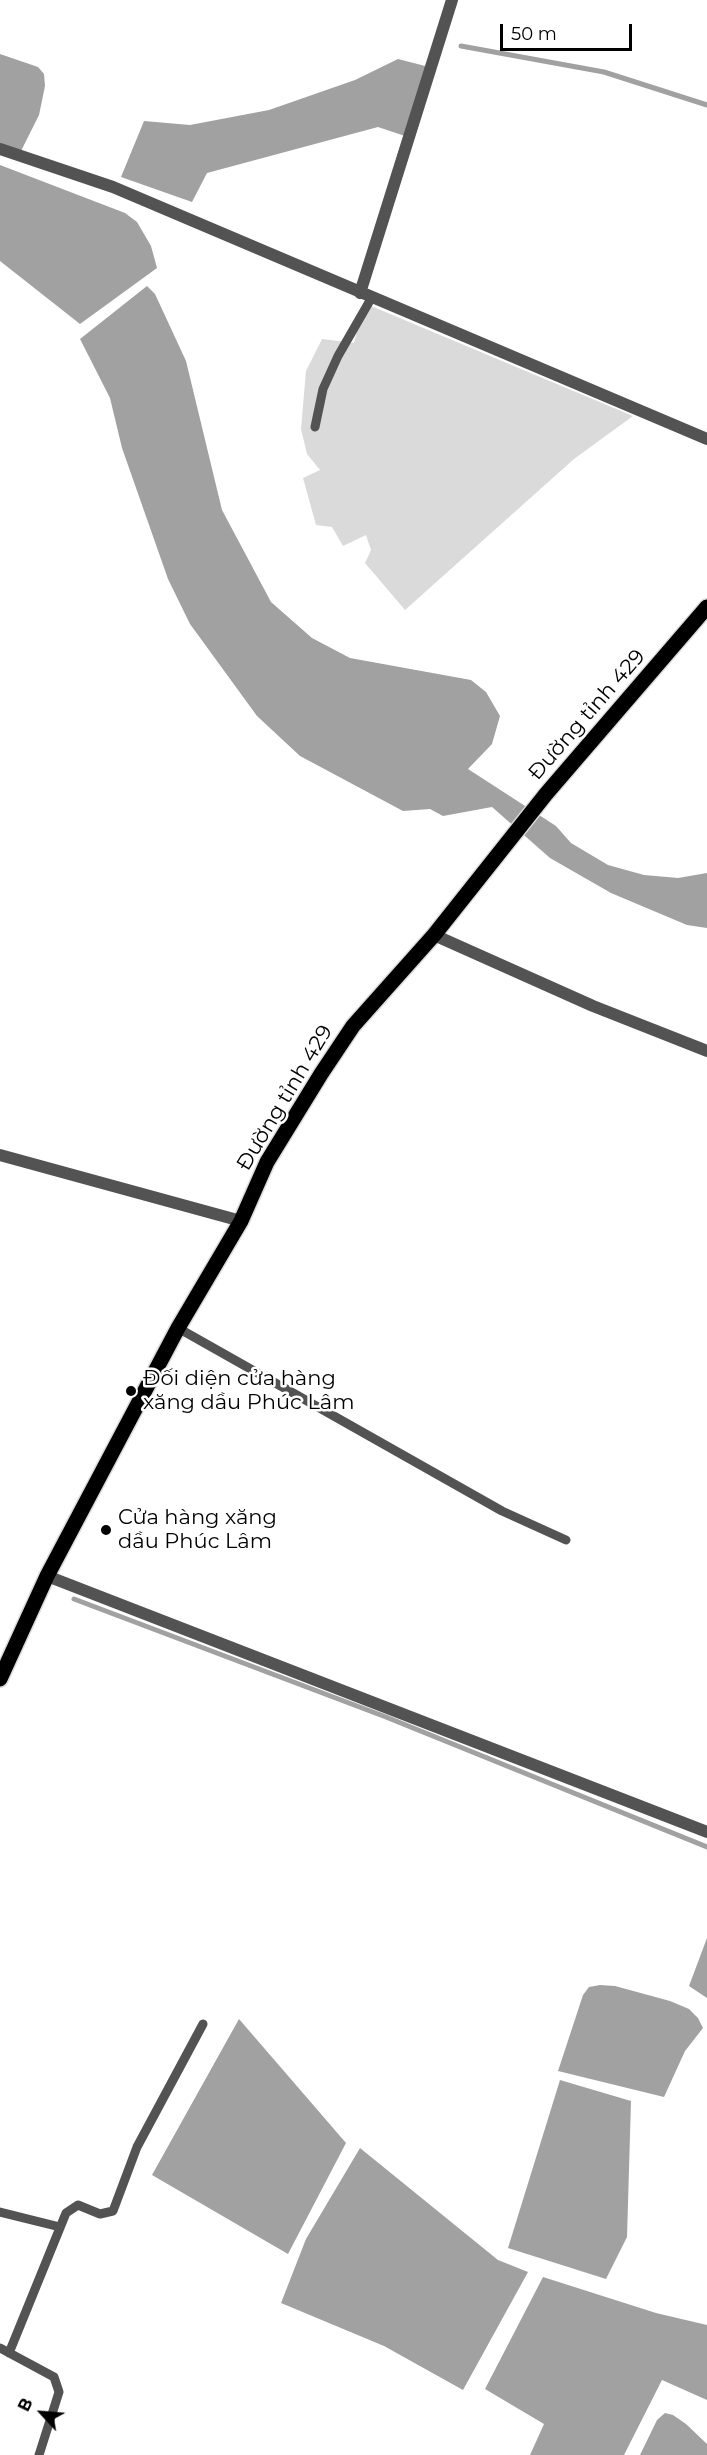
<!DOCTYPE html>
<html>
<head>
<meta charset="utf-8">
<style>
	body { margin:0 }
	#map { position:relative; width:707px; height:2455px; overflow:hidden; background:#fff; font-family:Montserrat,sans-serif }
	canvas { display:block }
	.north { position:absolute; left:12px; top:2383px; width:60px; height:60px; -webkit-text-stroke:4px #fff; paint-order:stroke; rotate:296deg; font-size:16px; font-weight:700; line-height:24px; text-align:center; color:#000 }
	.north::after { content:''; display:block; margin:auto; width:21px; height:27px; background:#000; clip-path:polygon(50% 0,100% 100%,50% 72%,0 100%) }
	.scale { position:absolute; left:500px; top:24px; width:132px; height:27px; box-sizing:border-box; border:3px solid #000; border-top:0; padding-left:8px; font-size:18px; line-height:21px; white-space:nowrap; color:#000; -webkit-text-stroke:4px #fff; paint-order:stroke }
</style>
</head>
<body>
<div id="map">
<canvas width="707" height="2455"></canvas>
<div class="north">B</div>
<div class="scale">50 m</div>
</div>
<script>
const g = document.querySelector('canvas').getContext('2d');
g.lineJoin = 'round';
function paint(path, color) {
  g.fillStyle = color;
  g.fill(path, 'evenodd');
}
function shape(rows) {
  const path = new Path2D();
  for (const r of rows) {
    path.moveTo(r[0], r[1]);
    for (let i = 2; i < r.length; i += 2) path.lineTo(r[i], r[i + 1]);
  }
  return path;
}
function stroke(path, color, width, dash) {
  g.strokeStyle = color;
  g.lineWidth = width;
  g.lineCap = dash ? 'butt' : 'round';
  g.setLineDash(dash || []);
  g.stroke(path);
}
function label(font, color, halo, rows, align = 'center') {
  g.font = font + ' Montserrat,sans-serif';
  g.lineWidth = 5;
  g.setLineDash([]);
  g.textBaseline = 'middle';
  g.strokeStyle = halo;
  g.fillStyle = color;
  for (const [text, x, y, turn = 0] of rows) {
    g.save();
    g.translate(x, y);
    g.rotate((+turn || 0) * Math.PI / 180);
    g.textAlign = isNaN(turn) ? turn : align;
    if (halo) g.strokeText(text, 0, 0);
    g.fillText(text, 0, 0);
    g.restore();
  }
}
const green = shape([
	[364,303,633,416,574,459,405,610,365,563,371,550,366,535,343,546,332,527,316,525,303,478,320,470,307,454,301,429,306,371,322,339,354,343]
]);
const water = shape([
	[0,54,38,67,44,74,45,86,39,115,19,155,0,146],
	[398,59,429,67,408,137,378,127,207,173,192,202,121,177,144,121,190,125,269,110,355,80],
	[0,165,125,213,137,222,151,246,157,268,80,324,0,261],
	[147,286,155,294,186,361,222,510,271,602,312,638,350,658,471,680,486,692,500,716,492,744,468,769,556,826,571,843,608,865,644,875,678,878,707,873,707,928,687,925,611,893,550,858,492,807,443,816,430,809,403,811,300,756,257,716,190,624,168,579,122,448,110,398,80,339],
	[707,1938,707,1998,689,1986],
	[600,1985,615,1986,670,2001,689,2009,698,2018,703,2028,685,2051,664,2097,558,2071,583,1995,589,1987],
	[239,2019,346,2143,288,2254,152,2175],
	[560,2080,631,2101,627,2237,606,2279,508,2248],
	[360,2148,498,2260,528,2272,463,2390,384,2346,281,2303,306,2239],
	[543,2277,656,2313,707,2325,707,2400,662,2380,624,2455,530,2455,544,2424,485,2389],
	[665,2413,673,2415,686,2424,707,2444,707,2455,640,2455,657,2420]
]);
const stream = shape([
	[461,46,604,72,707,105],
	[74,1599,386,1717,707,1847]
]);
const service = shape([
	[315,427,323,389,338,356,372,297],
	[178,1328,502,1511,566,1540],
	[0,2212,60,2227],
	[0,2348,54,2377,59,2392,39,2455],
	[9,2353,66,2213,78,2205,100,2214,113,2211,137,2147,203,2024]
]);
const minor = shape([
	[0,149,113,187,707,439],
	[360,293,452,0],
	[434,935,593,1006,707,1051]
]);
const tertiary = shape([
	[0,1155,241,1221],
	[47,1576,707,1832]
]);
const primary = shape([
	[0,1679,47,1576,178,1328,241,1221,267,1162,321,1074,353,1026,434,935,546,794,707,607]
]);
const markers = [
	[131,1391,6,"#000"],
	[106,1530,6,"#000"]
];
const streetNames = [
	["Đường tỉnh 429",587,715,-49],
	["Đường tỉnh 429",285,1098,-59]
];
const poiNames = [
	["Đối diện cửa hàng",143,1379],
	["xăng dầu Phúc Lâm",143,1403],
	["Cửa hàng xăng",118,1518],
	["dầu Phúc Lâm",118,1542]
];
paint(green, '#dadada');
paint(water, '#a1a1a1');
stroke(stream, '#a1a1a1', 5);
stroke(primary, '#dbdbdb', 18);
stroke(service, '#535353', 9);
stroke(minor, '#535353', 12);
stroke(tertiary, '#535353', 12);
stroke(primary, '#000', 15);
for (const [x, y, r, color] of markers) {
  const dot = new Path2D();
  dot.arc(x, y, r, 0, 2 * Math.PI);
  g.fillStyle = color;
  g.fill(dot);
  stroke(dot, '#fff', 2);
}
label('21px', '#000', '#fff', streetNames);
label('21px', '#000', '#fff', poiNames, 'left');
</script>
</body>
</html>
